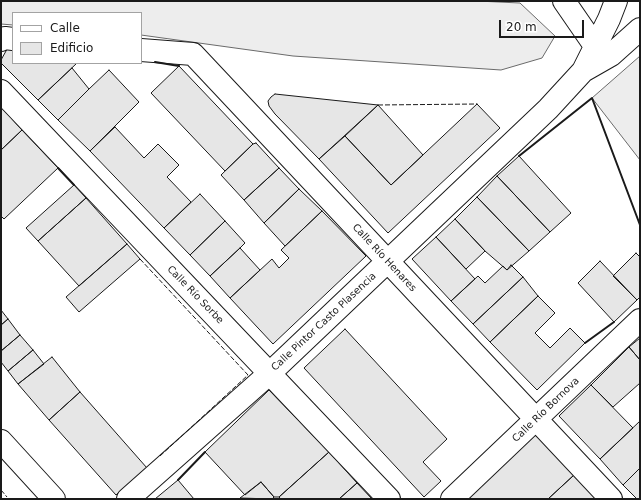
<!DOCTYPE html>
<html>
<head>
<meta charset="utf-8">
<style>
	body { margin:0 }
	#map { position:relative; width:641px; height:500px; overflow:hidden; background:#fff; font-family:"DejaVu Sans",sans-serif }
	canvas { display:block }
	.frame { position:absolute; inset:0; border:2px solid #1a1a1a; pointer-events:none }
	.legend { position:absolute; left:12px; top:12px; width:130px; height:52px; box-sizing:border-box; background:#fff; border:1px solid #a3a3a3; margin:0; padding:5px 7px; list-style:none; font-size:12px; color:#1a1a1a }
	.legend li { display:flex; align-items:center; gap:8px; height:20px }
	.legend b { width:20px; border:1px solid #a3a3a3 }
	.scale { position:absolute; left:499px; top:20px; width:85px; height:18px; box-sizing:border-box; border:2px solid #1a1a1a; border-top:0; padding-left:5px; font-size:12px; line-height:14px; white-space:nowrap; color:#1a1a1a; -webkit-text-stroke:3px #fff; paint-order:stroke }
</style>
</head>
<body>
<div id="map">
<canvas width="641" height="500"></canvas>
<div class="frame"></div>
<ul class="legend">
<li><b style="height:5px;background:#fff"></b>Calle</li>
<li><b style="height:11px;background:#e6e6e6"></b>Edificio</li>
</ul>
<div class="scale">20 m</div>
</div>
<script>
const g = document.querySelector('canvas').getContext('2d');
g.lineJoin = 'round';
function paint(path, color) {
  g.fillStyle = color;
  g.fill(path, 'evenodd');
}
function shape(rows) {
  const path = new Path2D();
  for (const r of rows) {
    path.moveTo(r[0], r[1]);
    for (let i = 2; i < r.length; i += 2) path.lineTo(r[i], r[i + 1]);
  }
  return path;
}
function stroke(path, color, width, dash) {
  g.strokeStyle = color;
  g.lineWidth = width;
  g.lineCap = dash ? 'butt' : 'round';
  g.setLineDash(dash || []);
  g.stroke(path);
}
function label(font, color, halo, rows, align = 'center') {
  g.font = font + ' "DejaVu Sans",sans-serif';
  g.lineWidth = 3;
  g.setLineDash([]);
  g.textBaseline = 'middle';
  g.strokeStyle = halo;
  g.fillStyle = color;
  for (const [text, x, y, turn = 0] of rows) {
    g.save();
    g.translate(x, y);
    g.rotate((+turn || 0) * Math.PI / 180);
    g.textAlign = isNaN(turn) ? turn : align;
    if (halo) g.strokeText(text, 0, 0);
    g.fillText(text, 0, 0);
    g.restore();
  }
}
const built = shape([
	[1,1,477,1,520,3,555,36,542,58,501,70,293,56,141,35,141,13,13,13,13,25,1,24,1,1],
	[640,56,640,160,592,98,640,56]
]);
const building = shape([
	[11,42,13,42,13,63,77,63,38,100,1,63,1,60,11,42],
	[179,66,253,144,225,171,151,93,179,66],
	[72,68,89,89,58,120,38,100,72,68],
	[109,70,139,102,90,151,58,120,89,89,109,70],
	[275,94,378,105,319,159,275,114,269,106,268,101,271,97,275,94],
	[477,104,500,128,388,233,319,159,345,136,391,185,477,104],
	[378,105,423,155,391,185,345,136,378,105],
	[1,107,22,130,1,150,1,107],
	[115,127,144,158,158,144,179,165,167,177,191,202,164,228,90,151,115,127],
	[22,130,58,168,4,219,1,216,1,150,22,130],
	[256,143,279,168,244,200,221,175,253,144,256,143],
	[519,156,571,213,550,232,497,176,519,156],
	[279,168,299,189,264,223,244,200,279,168],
	[497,176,550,232,529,251,477,197,497,176],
	[74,185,86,198,38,241,26,228,74,185],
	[299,189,322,211,285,246,264,223,299,189],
	[200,194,225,221,190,255,164,228,200,194],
	[477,197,529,251,507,270,485,251,455,219,477,197],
	[86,198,127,244,79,286,38,241,86,198],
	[322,211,366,256,273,344,230,298,272,259,279,268,289,258,281,250,322,211],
	[455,219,485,251,466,269,436,237,455,219],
	[225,221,245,243,240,248,210,276,190,255,225,221],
	[436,237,475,279,451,301,412,259,436,237],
	[127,244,140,259,79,312,66,297,127,244],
	[240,248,260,270,230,298,210,276,240,248],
	[636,253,640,257,640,297,637,300,613,276,636,253],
	[600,261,637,300,614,322,578,283,600,261],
	[511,265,523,277,473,324,451,301,478,276,485,283,503,266,507,270,511,265],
	[523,277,538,296,490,342,473,324,523,277],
	[538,296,555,313,535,333,550,348,570,328,585,343,537,390,490,342,538,296],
	[1,310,8,319,1,325,1,310],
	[8,319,20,335,1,351,1,325,8,319],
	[345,329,447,439,423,462,441,481,424,497,304,368,345,329],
	[20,335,33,350,8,371,1,362,1,351,20,335],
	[640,338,640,360,629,347,640,338],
	[629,347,640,360,640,383,613,407,591,385,629,347],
	[33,350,44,364,18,384,8,371,33,350],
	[52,357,80,392,49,420,18,384,52,357],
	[591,385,633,428,600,459,559,416,591,385],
	[269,390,329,452,279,497,274,497,261,482,245,495,205,452,269,390],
	[80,392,147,468,116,495,49,420,80,392],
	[640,421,640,468,623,485,600,459,640,421],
	[535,433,574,475,548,499,465,499,535,433],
	[329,452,357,483,339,499,281,499,279,497,329,452],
	[640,468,640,499,637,499,623,485,640,468],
	[574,475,597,499,548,499,574,475],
	[178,480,194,499,155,499,178,480],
	[261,482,274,497,272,499,240,498,261,482],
	[357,483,372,499,339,499,357,483]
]);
const street = shape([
	[564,1,595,46],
	[1,40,5,38,13,39],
	[141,50,193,54,611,499],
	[583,71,611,55,640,29],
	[1,91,389,499],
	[128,499,270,373,548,109,583,71,609,19,616,1],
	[452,499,640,320]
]);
const secondary = shape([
	[1,441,54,499]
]);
const fence = shape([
	[378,105,477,104],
	[140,259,248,375,160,456],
	[1,490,7,497]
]);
const wall = shape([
	[155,62,179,66],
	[519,156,592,98,640,225],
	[58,168,74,185],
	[585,343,614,322],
	[178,480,205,452]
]);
const streetNames = [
	["Calle Río Henares",384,258,47],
	["Calle Río Sorbe",195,295,46],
	["Calle Pintor Casto Plasencia",324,322,-43],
	["Calle Río Bornova",546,410,-44]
];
paint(built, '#ededed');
stroke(built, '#6a6a6a', 1);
paint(building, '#e6e6e6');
stroke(building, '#1a1a1a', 1);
stroke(street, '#1a1a1a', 24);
stroke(secondary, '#1a1a1a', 24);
stroke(street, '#fff', 22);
stroke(secondary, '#fff', 22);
stroke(fence, '#1a1a1a', 1, [5, 2]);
stroke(wall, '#1a1a1a', 2);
label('10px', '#1a1a1a', '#fff', streetNames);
</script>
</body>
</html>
